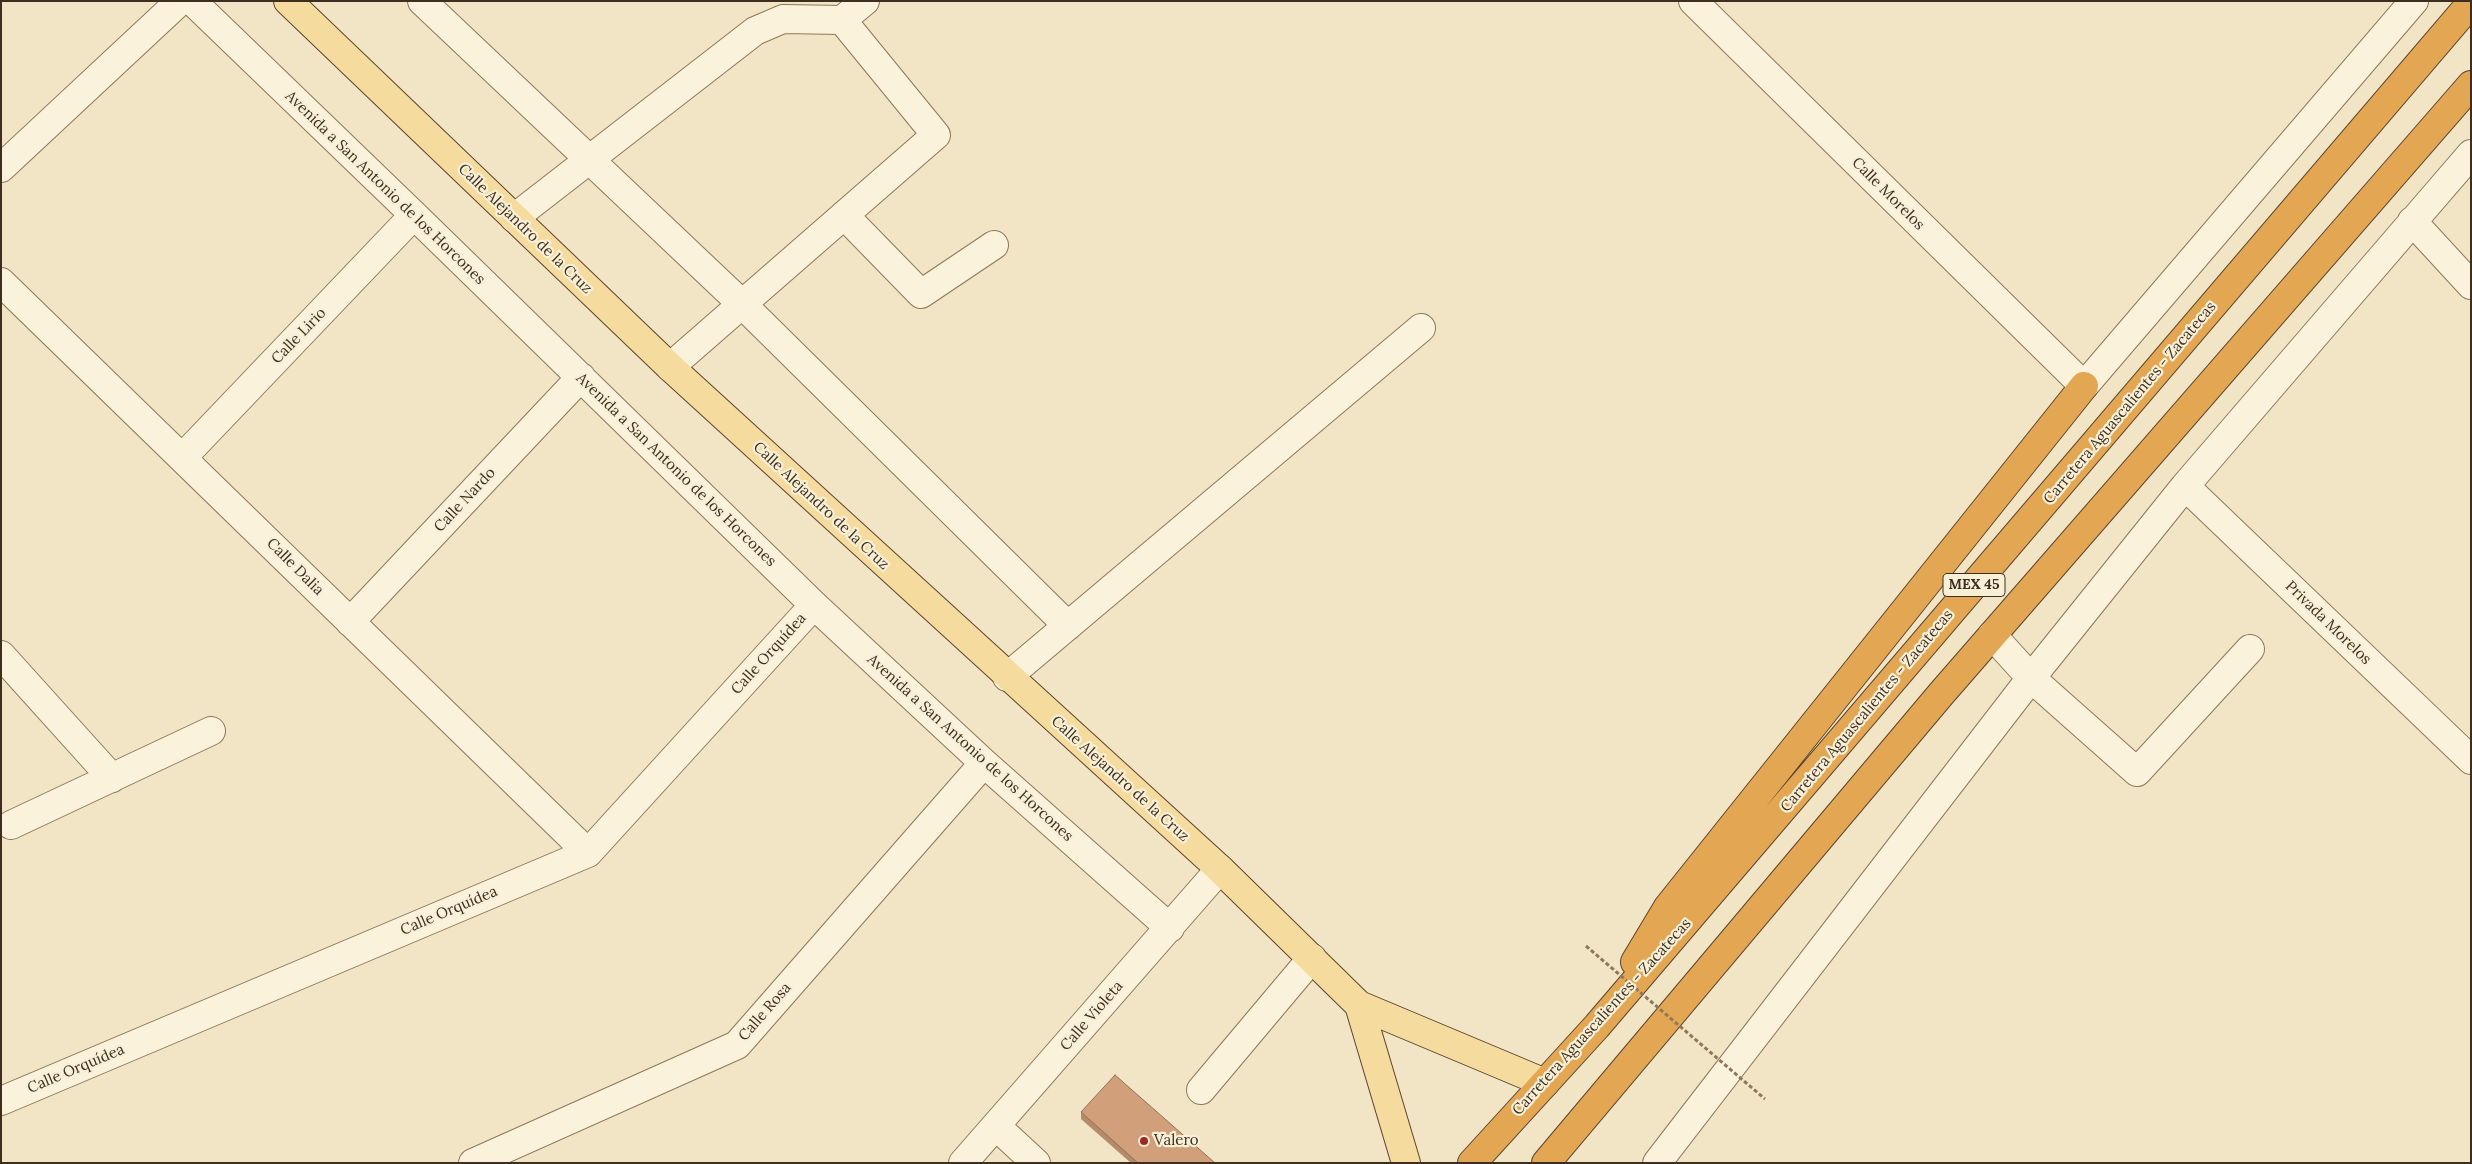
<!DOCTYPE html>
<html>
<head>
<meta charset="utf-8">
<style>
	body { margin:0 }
	#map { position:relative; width:2472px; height:1164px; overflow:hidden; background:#f1e5c6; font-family:Lora,serif }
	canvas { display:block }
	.frame { position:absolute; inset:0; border:2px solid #3d2e1f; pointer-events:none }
</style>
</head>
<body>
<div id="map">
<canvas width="2472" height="1164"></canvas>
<div class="frame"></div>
</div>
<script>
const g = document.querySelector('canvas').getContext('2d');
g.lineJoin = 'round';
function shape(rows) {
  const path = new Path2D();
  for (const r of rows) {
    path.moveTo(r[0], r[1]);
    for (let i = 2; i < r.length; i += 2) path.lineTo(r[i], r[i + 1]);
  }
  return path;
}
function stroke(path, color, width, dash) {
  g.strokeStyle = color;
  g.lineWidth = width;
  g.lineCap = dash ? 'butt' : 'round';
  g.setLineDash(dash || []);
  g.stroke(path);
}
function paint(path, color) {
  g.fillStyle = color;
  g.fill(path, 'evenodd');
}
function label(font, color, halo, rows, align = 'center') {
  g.font = font + ' Lora,serif';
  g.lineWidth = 4.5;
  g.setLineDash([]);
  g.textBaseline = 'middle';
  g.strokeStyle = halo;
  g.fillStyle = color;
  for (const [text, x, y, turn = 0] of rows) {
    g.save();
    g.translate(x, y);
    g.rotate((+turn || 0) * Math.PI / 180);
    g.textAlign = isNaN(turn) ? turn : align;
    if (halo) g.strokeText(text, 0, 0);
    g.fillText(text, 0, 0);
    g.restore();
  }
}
const minor = shape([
	[192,1,414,215,814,605,984,763,1170,928],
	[422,1,742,304,1068,626],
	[1693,1,2084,386,2414,1],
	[1,168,180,1],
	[844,215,921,294,994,245],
	[514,218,755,31,783,19,842,20,865,1],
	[2412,221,2471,285],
	[1,282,588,853],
	[670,367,936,135,842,20],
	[183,457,414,215],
	[2185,486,2471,760],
	[350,622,581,377],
	[1992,635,2031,678,2137,772,2250,649],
	[1,655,112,778],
	[1007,677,1421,328],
	[11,825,211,731],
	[1201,1090,1312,958],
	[1,1101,588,853,814,605],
	[996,1126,1036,1163],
	[473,1163,737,1045,984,763],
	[963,1163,1220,869],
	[1657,1163,2031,678,2185,486,2471,154]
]);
const major = shape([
	[288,1,670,367,1220,869,1359,1005,1545,1083],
	[1359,1005,1406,1163]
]);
const highway = shape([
	[1635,962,1668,907,2084,386],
	[1472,1163,1597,1026,2471,3],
	[1546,1163,1941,694,2471,85]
]);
const pathBridge = shape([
	[1586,946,1765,1099]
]);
const wall = shape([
	[1081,1112,1215,1163,1131,1163,1081,1119]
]);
const building = shape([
	[1115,1075,1215,1163,1138,1163,1081,1112,1115,1075]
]);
const markers = [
	[1144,1141,5,"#a02827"]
];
const shields = [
	[1974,585,62]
];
const shieldNames = [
	["MEX 45",1974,585]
];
const streetNames = [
	["Avenida a San Antonio de los Horcones",385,188,44],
	["Calle Morelos",1888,194,45],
	["Calle Alejandro de la Cruz",525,229,44],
	["Calle Lirio",299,336,-46],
	["Carretera Aguascalientes - Zacatecas",2130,403,-50],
	["Avenida a San Antonio de los Horcones",676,470,44],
	["Calle Nardo",465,500,-47],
	["Calle Alejandro de la Cruz",821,506,43],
	["Calle Dalia",295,567,45],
	["Privada Morelos",2328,623,44],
	["Calle Orquídea",769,654,-48],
	["Carretera Aguascalientes - Zacatecas",1867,711,-50],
	["Avenida a San Antonio de los Horcones",970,748,42],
	["Calle Alejandro de la Cruz",1120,779,42],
	["Calle Orquídea",449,911,-23],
	["Calle Rosa",765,1012,-49],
	["Calle Violeta",1092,1016,-49],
	["Carretera Aguascalientes - Zacatecas",1602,1017,-48],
	["Calle Orquídea",76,1069,-23]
];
const poiNames = [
	["Valero",1154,1141]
];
stroke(minor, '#8e775a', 30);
stroke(major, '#5b442f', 30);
stroke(highway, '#5b442f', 30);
stroke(minor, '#fbf2db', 28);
stroke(major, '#f5db9d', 28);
stroke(highway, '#e3a754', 28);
stroke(pathBridge, '#8e775a', 3, [4, 2.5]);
paint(wall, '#b48a69');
paint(building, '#d1a07a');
stroke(building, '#927055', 1);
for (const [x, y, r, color] of markers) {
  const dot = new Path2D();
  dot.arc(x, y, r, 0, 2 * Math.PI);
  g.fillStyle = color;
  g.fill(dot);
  stroke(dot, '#f8efd7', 2);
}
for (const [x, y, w] of shields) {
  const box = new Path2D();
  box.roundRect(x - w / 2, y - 11.5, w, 23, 4);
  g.fillStyle = '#f8efd7';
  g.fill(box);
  stroke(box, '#3d2e1f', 1);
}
label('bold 14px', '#3d2e1f', null, shieldNames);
label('15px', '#3d2e1f', '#f8efd7', streetNames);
label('15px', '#3d2e1f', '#f8efd7', poiNames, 'left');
</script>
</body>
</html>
